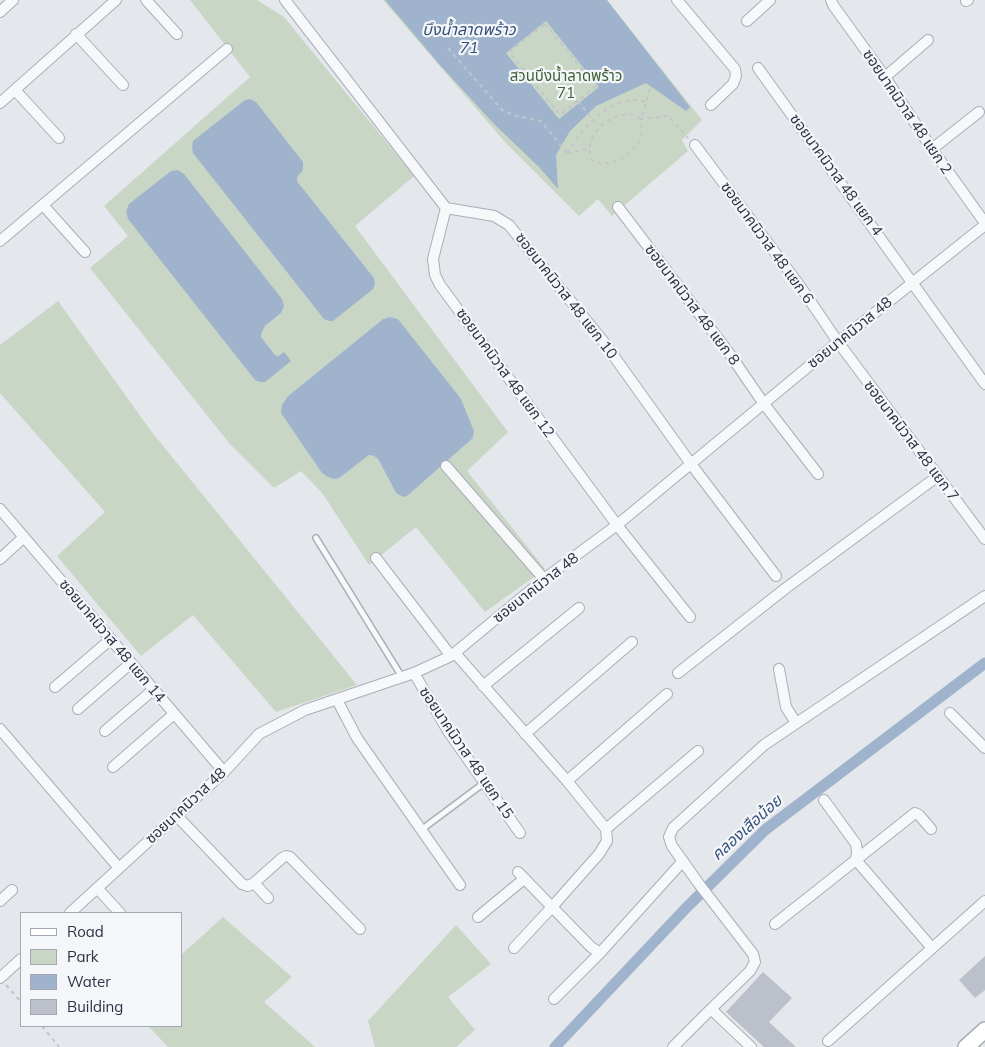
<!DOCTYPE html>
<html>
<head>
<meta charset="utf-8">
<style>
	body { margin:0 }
	#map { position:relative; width:985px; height:1047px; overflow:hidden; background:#e4e7ec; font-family:Mulish,sans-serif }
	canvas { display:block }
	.legend { position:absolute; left:20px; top:912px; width:162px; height:115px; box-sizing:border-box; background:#f4f6f9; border:1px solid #a4a8b1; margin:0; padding:6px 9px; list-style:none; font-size:15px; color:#2b3445 }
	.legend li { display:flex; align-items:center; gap:10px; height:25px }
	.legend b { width:25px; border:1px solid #a4a8b1 }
</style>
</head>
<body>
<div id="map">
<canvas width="985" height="1047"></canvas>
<ul class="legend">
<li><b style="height:6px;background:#fff"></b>Road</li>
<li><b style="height:14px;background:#c9d6c5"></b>Park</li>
<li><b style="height:14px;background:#9fb4cc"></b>Water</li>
<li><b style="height:14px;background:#bbc0ca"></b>Building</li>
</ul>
</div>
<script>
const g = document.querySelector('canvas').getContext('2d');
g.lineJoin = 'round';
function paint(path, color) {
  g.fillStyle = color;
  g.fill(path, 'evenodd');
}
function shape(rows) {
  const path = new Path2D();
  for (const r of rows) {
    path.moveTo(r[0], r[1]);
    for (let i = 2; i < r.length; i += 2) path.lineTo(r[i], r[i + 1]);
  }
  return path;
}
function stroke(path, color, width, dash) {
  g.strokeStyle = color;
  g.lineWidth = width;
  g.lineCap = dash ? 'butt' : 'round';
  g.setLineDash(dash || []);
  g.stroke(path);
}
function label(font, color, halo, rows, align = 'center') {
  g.font = font + ' Mulish,"Noto Sans Thai",sans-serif';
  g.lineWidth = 4.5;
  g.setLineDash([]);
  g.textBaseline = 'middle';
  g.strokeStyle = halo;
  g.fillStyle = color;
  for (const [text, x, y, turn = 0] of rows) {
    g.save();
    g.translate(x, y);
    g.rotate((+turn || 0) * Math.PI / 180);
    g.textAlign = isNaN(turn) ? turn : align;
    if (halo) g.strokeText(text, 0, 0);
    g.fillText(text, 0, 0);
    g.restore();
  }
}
const green = shape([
	[190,0,257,0,284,17,414,176,355,226,508,432,467,471,545,569,485,612,416,527,369,565,323,494,301,471,274,488,229,443,90,268,128,236,104,206,250,77],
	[192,147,303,170,298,175,297,181,374,278,375,284],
	[126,211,281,313,265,326,262,332,261,337,275,355,279,356,282,353,255,380],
	[391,317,398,319,455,391,474,434,473,438,407,495,403,497,396,493,378,459,374,456,369,455,282,405,288,396,383,319],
	[383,0,607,0,702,120,682,140,688,151,612,216,598,199,579,216,504,141],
	[58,301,151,431,357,685,276,712,193,615,141,656,57,556,105,512,0,393,0,345],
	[223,917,292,977,264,1002,315,1047,168,1047,148,1026,181,1026,181,955],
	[456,925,491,964,448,997,475,1030,456,1047,375,1047,368,1021]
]);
const water = shape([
	[385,0,607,0,690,107,686,111,646,83,596,106,570,131,556,155,558,189,539,167,494,124,439,64],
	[546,21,599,87,559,119,506,53],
	[250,99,256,102,303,162,303,170,298,176,297,181,374,278,375,284,373,289,333,321,329,321,324,319,193,153,192,147,193,141,245,100],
	[178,170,184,174,282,299,284,306,281,313,265,326,262,332,261,337,275,355,279,356,284,352,291,361,265,382,260,382,255,380,128,219,126,211,129,204,171,171],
	[390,317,398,319,455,391,461,399,474,431,473,438,407,496,403,497,396,493,378,459,374,456,369,455,339,478,334,479,328,477,322,473,281,413,282,405,288,396,383,319]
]);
const canal = shape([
	[555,1047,686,908,765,830,985,663]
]);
const building = shape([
	[985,956,985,990,975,998,959,980],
	[763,972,792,998,769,1022,796,1047,764,1047,726,1012]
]);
const path = shape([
	[545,24,596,86,560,115,509,52,545,24],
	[448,48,503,111,517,116,541,121,567,153],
	[650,89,641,119,630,114,616,116,601,125,592,138,589,149,592,161,601,164,613,162,625,157,637,145,642,133,641,119,668,116,688,138],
	[578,101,593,120],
	[567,153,583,130,595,118,607,109,618,103,633,100,647,102],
	[567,153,589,149],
	[6,985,21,1002],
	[42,1026,59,1047]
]);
const service = shape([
	[316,538,402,677],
	[421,830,484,783]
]);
const minor = shape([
	[146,0,177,34],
	[285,0,446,208,494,216,509,225,603,341,691,464,776,576],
	[677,0,735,69,736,76,733,84,711,105],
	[831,0,833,5,885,77,932,149,985,223],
	[966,1,968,0],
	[0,12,13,0],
	[747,21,770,0],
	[76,34,123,85],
	[758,68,985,384],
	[885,77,928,40],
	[15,90,59,138],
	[0,103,116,0],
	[695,145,800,286,838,342,985,539],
	[932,149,979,112],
	[43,205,85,252],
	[618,207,729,353,764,404,818,474],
	[446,208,433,259,435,275,440,285,617,525,690,617],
	[0,241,227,49],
	[446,466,544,579],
	[0,509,224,772],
	[376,558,451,656],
	[0,559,24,537],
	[455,653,567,781,606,829,607,841,599,854,552,907,591,947,600,953],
	[779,669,786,707,796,723],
	[414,673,448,731,520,833],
	[678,673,786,588,938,476],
	[483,686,579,608],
	[55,687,111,639],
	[337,700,357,738,460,885],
	[78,709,131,663],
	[950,713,985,748],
	[0,729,119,868],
	[105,731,153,690],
	[525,734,632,642],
	[113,767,174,714],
	[567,781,667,694],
	[824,800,856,844,857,852,856,860],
	[176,815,242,884,248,886,254,883,282,858,286,856,290,857,360,929],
	[606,829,698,751],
	[856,860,932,948],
	[254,883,268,898],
	[97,888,120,913],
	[0,901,12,890],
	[70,913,224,772,259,734,305,710,414,673,451,656,544,579,617,525,838,342,985,225],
	[478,917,524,879],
	[775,924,915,813,919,815,931,829],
	[514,948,552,907,518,872],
	[0,978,21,959],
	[554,999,600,953,683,861],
	[828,1041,985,901],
	[673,1047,711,1009],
	[751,1047,711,1009,750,971,755,962,753,954,699,884,672,846,669,837,673,828,764,745,985,596]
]);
const secondary = shape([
	[966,1047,985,1030]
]);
const parkNames = [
	["สวนบึงน้ำลาดพร้าว",566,76],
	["71",566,93]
];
const streetNames = [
	["ซอยนาคนิวาส 48 แยก 2",907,112,56],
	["ซอยนาคนิวาส 48 แยก 4",836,175,54],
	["ซอยนาคนิวาส 48 แยก 6",767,243,54],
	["ซอยนาคนิวาส 48 แยก 10",566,296,52],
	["ซอยนาคนิวาส 48 แยก 8",692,305,53],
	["ซอยนาคนิวาส 48",850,333,-39],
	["ซอยนาคนิวาส 48 แยก 12",505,373,54],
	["ซอยนาคนิวาส 48 แยก 7",911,441,53],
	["ซอยนาคนิวาส 48",536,588,-38],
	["ซอยนาคนิวาส 48 แยก 14",112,641,50],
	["ซอยนาคนิวาส 48 แยก 15",466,753,56],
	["ซอยนาคนิวาส 48",186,806,-43]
];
const waterNames = [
	["บึงน้ำลาดพร้าว",469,30],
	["71",469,48],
	["คลองเสือน้อย",747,828,-42]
];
paint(green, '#c9d6c5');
paint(water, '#9fb4cc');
stroke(canal, '#9fb4cc', 11);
paint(building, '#bbc0ca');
stroke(service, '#a9aeb7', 8);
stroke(minor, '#a9aeb7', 12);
stroke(secondary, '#a9aeb7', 18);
stroke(path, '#c2c5cb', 2, [4, 4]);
stroke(service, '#f7f8fa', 5);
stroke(minor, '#f7f8fa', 10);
stroke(secondary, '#fff', 15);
label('15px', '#3f6138', '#f4f6f9', parkNames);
label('15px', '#2b3445', '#f4f6f9', streetNames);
label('italic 16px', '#34527a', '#f4f6f9', waterNames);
</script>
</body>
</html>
